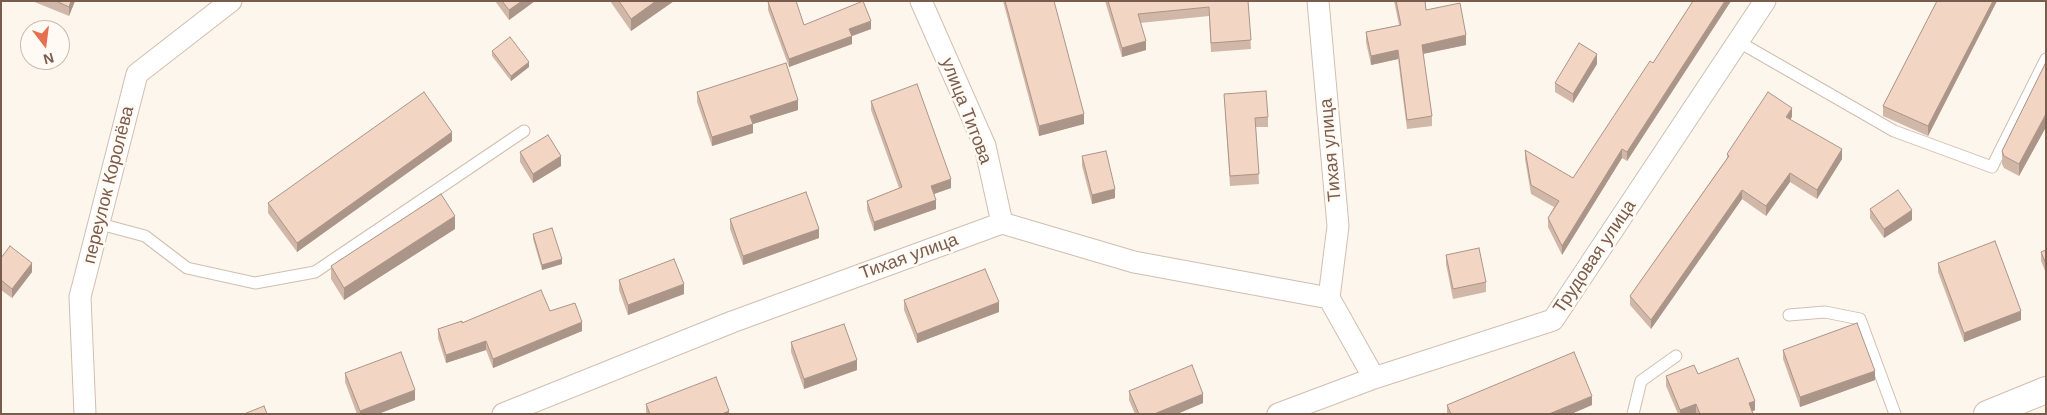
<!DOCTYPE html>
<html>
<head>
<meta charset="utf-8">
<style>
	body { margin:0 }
	#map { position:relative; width:2047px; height:415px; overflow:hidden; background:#fdf6ec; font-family:Arial,sans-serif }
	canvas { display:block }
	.frame { position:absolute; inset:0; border:2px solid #7a5c4d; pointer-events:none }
	.north { position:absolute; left:20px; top:20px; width:50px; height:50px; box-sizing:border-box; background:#fffaf3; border:1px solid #cabbb1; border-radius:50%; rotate:165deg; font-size:14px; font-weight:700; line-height:20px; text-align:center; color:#7a5c4d }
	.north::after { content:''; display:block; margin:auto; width:18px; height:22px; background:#e76f51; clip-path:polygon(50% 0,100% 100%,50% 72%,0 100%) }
</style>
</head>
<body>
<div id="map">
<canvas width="2047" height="415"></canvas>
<div class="frame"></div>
<div class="north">N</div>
</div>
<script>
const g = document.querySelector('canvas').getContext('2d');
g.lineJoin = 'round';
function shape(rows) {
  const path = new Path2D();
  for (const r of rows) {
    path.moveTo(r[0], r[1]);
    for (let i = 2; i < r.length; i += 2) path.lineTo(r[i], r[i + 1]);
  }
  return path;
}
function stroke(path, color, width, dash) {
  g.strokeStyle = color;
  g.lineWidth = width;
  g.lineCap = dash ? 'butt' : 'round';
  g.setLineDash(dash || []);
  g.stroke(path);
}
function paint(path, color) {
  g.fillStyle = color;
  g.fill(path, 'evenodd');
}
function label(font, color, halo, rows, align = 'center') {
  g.font = font + ' Arial,sans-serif';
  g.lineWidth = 5;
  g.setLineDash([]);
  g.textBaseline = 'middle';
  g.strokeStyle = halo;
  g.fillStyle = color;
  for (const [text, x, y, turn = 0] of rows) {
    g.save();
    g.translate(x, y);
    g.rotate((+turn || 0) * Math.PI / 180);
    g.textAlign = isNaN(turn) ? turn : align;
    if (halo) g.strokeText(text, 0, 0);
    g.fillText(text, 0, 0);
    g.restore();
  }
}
const service = shape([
	[1739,42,1894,131,1992,167,2046,59],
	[100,224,145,236,187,268,255,283,315,272,524,131],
	[1789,315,1825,312,1860,319,1895,414],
	[1633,414,1641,381,1676,356]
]);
const minor = shape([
	[921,1,985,146,1002,223],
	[1318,1,1338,226,1329,298,1374,378],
	[85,414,80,297,137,74,231,1],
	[503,414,732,322,1002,223,1134,262,1329,298],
	[1278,414,1374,378,1553,320,1765,1]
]);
const tertiary = shape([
	[1987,414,2046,390]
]);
const wall = shape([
	[32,1,75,1,69,16],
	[495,1,535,1,509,20],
	[610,1,674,1,631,31],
	[1003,1,1054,1,1084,124,1039,136],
	[1105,1,1248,1,1251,49,1211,52,1209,16,1140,23,1146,50,1122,57],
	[1394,1,1425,1,1426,10,1466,45,1423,54,1432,116,1432,126,1407,129,1398,59,1371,65,1366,42,1366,32,1399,25],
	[1693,1,1731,1,1627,161,1622,158,1562,255,1548,227,1548,218,1554,207,1531,194,1525,159,1525,150,1573,178,1653,63],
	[1937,1,1997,1,1928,136,1883,116,1883,106],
	[768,2,804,25,871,29,852,36,852,44,789,67,768,10],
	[492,51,529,67,511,81,492,56],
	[2046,62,2046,127,2019,176,2004,168,2002,164,2002,151],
	[1597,64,1573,103,1555,92,1555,83],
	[697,92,798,110,753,124,753,133,712,146,697,102],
	[1224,94,1268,117,1268,127,1256,127,1259,184,1230,186],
	[871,101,951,188,934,194,936,209,874,231,867,210,867,201,899,188,871,110],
	[1792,117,1790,119,1842,159,1817,199,1790,182,1766,216,1742,199,1651,329,1630,305,1630,296,1727,158,1727,154],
	[452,141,297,252,268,213,268,203],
	[520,152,561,166,533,183,520,162],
	[1082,156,1115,198,1092,204,1082,166],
	[1870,209,1912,220,1884,238,1870,218],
	[730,219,819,238,743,265,730,229],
	[455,229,344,300,331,279,331,266],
	[533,234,562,264,542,270,533,239],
	[2046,250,2046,273,2041,261,2041,252],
	[1446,255,1486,282,1486,292,1453,299,1446,264],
	[1,258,32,272,12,298,1,290],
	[1938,263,2021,320,1964,342,1938,272],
	[619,280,684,294,628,315,619,290],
	[904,300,999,312,917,343,904,310],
	[550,311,582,331,493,368,486,350,446,363,438,338,438,329,462,323],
	[791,342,857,370,804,389,791,352],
	[1783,350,1875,380,1800,407,1783,359],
	[345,373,415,400,378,414,357,414,345,382],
	[1698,374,1755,410,1752,411,1753,414,1678,414,1666,386,1666,376],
	[1129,391,1203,403,1177,414,1135,414,1129,400],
	[646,404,729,414,646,414],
	[1447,405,1592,405,1571,414,1447,414]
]);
const shadedWall = shape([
	[71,1,75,1,69,16,69,7],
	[522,1,535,1,509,20,509,10],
	[656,1,674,1,631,31,631,19],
	[1725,1,1731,1,1627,161,1627,152],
	[1993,1,1997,1,1928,136,1928,126],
	[871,21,871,29,852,36,852,44,789,67,789,59,849,29],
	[1466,35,1466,45,1422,54,1422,45],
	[1146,41,1146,50,1122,57,1122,48],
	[1398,50,1398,59,1371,65,1371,56],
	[1597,54,1597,64,1573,103,1573,94],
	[529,62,529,67,511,81,511,76],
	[798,100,798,110,753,124,753,133,712,146,712,137,750,116],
	[1792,108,1792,117,1786,126,1786,117],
	[1084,114,1084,124,1039,136,1039,126],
	[2046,114,2046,127,2019,176,2019,164],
	[452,132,452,141,297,252,297,243],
	[1622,149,1622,158,1562,255,1562,246],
	[1842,149,1842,159,1817,199,1817,190],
	[561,156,561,166,533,183,533,174],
	[1790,173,1790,182,1766,216,1766,206],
	[951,179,951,188,931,195,931,186],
	[1115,189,1115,198,1092,204,1092,195],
	[1742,190,1742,199,1651,329,1651,320],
	[936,200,936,209,874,231,874,222],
	[1912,210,1912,220,1884,238,1884,229],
	[455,216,455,229,344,300,344,288],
	[819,229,819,238,743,265,743,256],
	[562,259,562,264,542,270,542,265],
	[32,263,32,272,12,298,12,289],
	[684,284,684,294,628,315,628,305],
	[999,302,999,312,917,343,917,334],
	[2021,311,2021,320,1964,342,1964,333],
	[582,322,582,331,493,368,493,359],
	[486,341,486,350,446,363,446,355],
	[857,360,857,370,804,389,804,379],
	[1875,371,1875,380,1800,407,1800,397],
	[415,390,415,400,378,414,360,414,360,411],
	[1203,394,1203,403,1177,414,1154,414],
	[1592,396,1592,405,1571,414,1549,414],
	[1755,401,1755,410,1749,413,1749,403],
	[1696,404,1696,413,1680,414,1680,410],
	[729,411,729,414,722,414]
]);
const building = shape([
	[56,1,71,1,69,7,56,1],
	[502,1,522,1,509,10,502,1],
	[619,1,656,1,631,19,619,1],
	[772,1,796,1,804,25,863,1,871,21,849,29,852,36,789,59,768,2,772,1],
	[1005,1,1054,1,1084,114,1039,126,1005,1],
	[1108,1,1248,1,1251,40,1211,43,1209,7,1138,14,1146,41,1122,48,1108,1],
	[1396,1,1425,1,1426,10,1460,3,1466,35,1422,45,1432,116,1407,120,1398,50,1371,56,1366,32,1401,25,1396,1],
	[1693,1,1725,1,1627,152,1622,149,1562,246,1548,218,1559,201,1531,185,1525,150,1573,178,1650,61,1653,63,1693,1],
	[1937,1,1993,1,1928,126,1883,106,1937,1],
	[510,37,529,62,511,76,492,51,510,37],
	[1579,43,1597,54,1573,94,1555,83,1579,43],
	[2046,62,2046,114,2019,164,2004,156,2002,151,2046,62],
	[786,63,798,100,750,116,753,124,712,137,697,92,786,63],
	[917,84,951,179,931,186,936,200,874,222,867,201,902,187,871,101,917,84],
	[1266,91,1268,117,1255,118,1259,174,1230,176,1224,94,1266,91],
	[424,92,452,132,297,243,268,203,424,92],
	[1768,92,1792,108,1786,117,1842,149,1817,190,1790,173,1766,206,1742,190,1651,320,1630,296,1729,156,1727,154,1768,92],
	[548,135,561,156,533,174,520,152,548,135],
	[1106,151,1115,189,1092,195,1082,156,1106,151],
	[1898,190,1912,210,1884,229,1870,209,1898,190],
	[806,192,819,229,743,256,730,219,806,192],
	[441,194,455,216,344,288,331,266,441,194],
	[552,228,562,259,542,265,533,234,552,228],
	[1995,241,2021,311,1964,333,1938,263,1995,241],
	[10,246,32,263,12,289,1,280,1,258,10,246],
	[1479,248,1486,282,1453,289,1446,255,1479,248],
	[2046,250,2046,264,2041,252,2046,250],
	[674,259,684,284,628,305,619,280,674,259],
	[985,269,999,302,917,334,904,300,985,269],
	[541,290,550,311,575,303,582,322,493,359,486,341,446,355,438,329,462,321,462,323,541,290],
	[1857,323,1875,371,1800,397,1783,350,1857,323],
	[844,324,857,360,804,379,791,342,844,324],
	[401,352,415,390,360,411,345,373,401,352],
	[1574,352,1592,396,1549,414,1451,414,1447,405,1574,352],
	[1738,358,1755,401,1749,403,1753,414,1700,414,1696,404,1680,410,1666,376,1694,365,1698,374,1738,358],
	[1192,365,1203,394,1154,414,1139,414,1129,391,1192,365],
	[716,377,729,411,722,414,650,414,646,404,716,377],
	[264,406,267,414,244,414,264,406]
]);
const streetNames = [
	["улица Титова",966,111,69],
	["Тихая улица",1331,150,-95],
	["переулок Королёва",109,185,-76],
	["Тихая улица",909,257,-20],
	["Трудовая улица",1595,257,-56]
];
stroke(service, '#d1beb0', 13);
stroke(minor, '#d1beb0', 23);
stroke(tertiary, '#d1beb0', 28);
stroke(service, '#fff', 11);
stroke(minor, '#fff', 21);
stroke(tertiary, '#fff', 26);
paint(wall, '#d1b7a8');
paint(shadedWall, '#aa9588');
paint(building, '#f3d5c3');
stroke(building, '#aa9588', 1);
label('18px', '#7a5c4d', '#fffaf3', streetNames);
</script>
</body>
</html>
